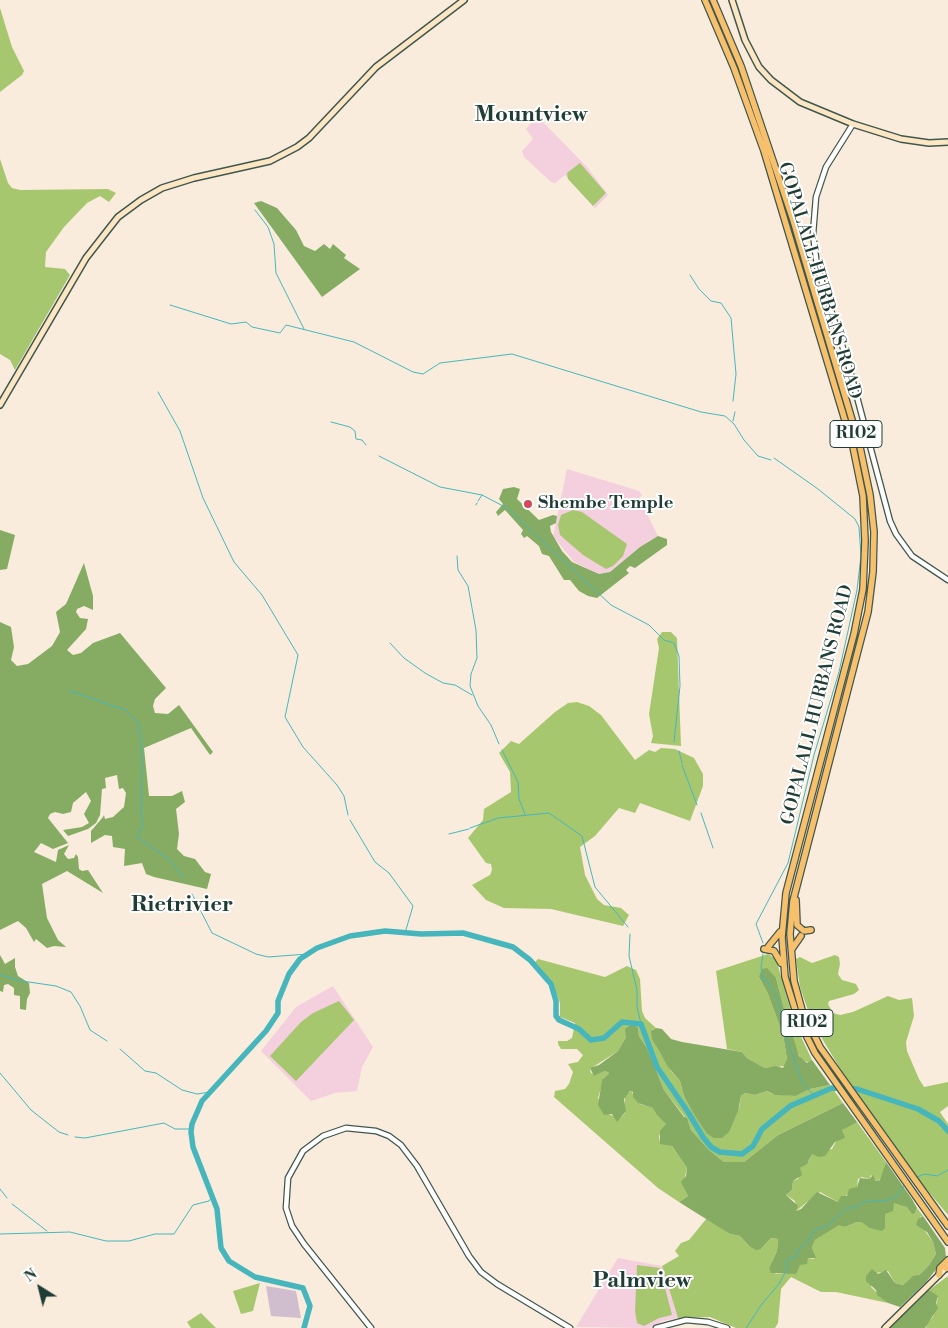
<!DOCTYPE html>
<html>
<head>
<meta charset="utf-8">
<style>
	body { margin:0 }
	#map { position:relative; width:948px; height:1328px; overflow:hidden; background:#f9ecdd; font-family:"Libre Bodoni",serif }
	canvas { display:block }
	.north { position:absolute; left:15px; top:1263px; width:50px; height:50px; -webkit-text-stroke:4px #fff; paint-order:stroke; rotate:324deg; font-size:14px; font-weight:700; line-height:20px; text-align:center; color:#1f3d34 }
	.north::after { content:''; display:block; margin:auto; width:18px; height:22px; background:#1f3d34; clip-path:polygon(50% 0,100% 100%,50% 72%,0 100%) }
</style>
</head>
<body>
<div id="map">
<canvas width="948" height="1328"></canvas>
<div class="north">N</div>
</div>
<script>
const g = document.querySelector('canvas').getContext('2d');
g.lineJoin = 'round';
function paint(path, color) {
  g.fillStyle = color;
  g.fill(path, 'evenodd');
}
function shape(rows) {
  const path = new Path2D();
  for (const r of rows) {
    path.moveTo(r[0], r[1]);
    for (let i = 2; i < r.length; i += 2) path.lineTo(r[i], r[i + 1]);
  }
  return path;
}
function stroke(path, color, width, dash) {
  g.strokeStyle = color;
  g.lineWidth = width;
  g.lineCap = dash ? 'butt' : 'round';
  g.setLineDash(dash || []);
  g.stroke(path);
}
function label(font, color, halo, rows, align = 'center') {
  g.font = font + ' "Libre Bodoni",serif';
  g.lineWidth = 4;
  g.setLineDash([]);
  g.textBaseline = 'middle';
  g.strokeStyle = halo;
  g.fillStyle = color;
  for (const [text, x, y, turn = 0] of rows) {
    g.save();
    g.translate(x, y);
    g.rotate((+turn || 0) * Math.PI / 180);
    g.textAlign = isNaN(turn) ? turn : align;
    if (halo) g.strokeText(text, 0, 0);
    g.fillText(text, 0, 0);
    g.restore();
  }
}
const built = shape([
	[537,116,587,167,608,195,595,208,565,175,555,183,551,182,524,157,522,151,533,139,526,129],
	[567,469,639,491,642,495,639,498,658,536,640,547,610,572,599,574,574,562,553,536],
	[333,986,373,1047,362,1067,357,1091,335,1093,311,1101,261,1051,296,1007],
	[618,1258,662,1266,678,1318,662,1321,649,1328,576,1327]
]);
const industrial = shape([
	[266,1286,296,1291,301,1318,271,1316]
]);
const green = shape([
	[0,8,12,47,24,71,22,75,0,92],
	[0,159,8,183,12,188,20,190,108,189,116,193,109,202,100,196,87,203,64,227,46,252,45,267,65,269,70,275,15,370,10,360,0,354],
	[580,163,606,193,593,206,568,179,567,173],
	[573,510,582,512,627,544,623,556,613,566,606,569,583,555,560,535,558,525,561,515],
	[662,632,671,632,677,638,681,746,651,743,653,736,649,714,659,648,657,639],
	[577,702,589,706,601,715,635,760,649,750,655,752,661,748,675,749,694,758,703,774,703,786,690,821,640,803,635,813,619,808,595,836,580,847,585,875,597,899,604,905,621,908,629,915,623,926,551,909,504,908,486,900,472,885,490,875,492,870,491,864,486,863,468,838,483,820,484,809,511,792,510,772,499,753,511,741,519,744,555,712,568,703],
	[768,954,776,959,794,1022,812,1060,809,1063,801,1059,795,1047,790,1027,790,1019,785,1012,776,978,759,977,768,994,783,1035,787,1059,785,1066,765,1068,747,1058,742,1052,727,1049,716,971],
	[835,955,839,957,840,964,838,974,842,980,856,984,859,990,854,994,829,1001,828,1004,833,1013,840,1015,853,1012,888,996,899,1000,912,998,914,1016,906,1042,907,1051,919,1079,924,1087,948,1082,948,1106,940,1112,948,1124,948,1215,922,1184,841,1070,812,1022,800,987,796,959,800,957,812,963],
	[538,959,605,977,627,966,636,970,640,979,642,1011,645,1018,656,1028,652,1030,657,1048,671,1071,680,1081,684,1096,706,1133,739,1108,741,1096,745,1093,755,1095,767,1091,772,1094,796,1096,810,1089,830,1085,843,1103,778,1135,744,1162,724,1162,709,1150,691,1130,688,1121,664,1090,647,1048,639,1036,638,1028,626,1037,618,1051,590,1069,591,1073,596,1075,605,1071,609,1073,604,1078,598,1098,608,1114,620,1118,625,1113,625,1095,631,1091,640,1104,654,1108,656,1114,665,1122,666,1126,659,1136,660,1142,672,1146,687,1168,683,1185,688,1196,679,1202,658,1188,554,1097,555,1091,565,1089,569,1084,573,1072,568,1064,578,1062,583,1055,577,1049,561,1049,558,1044,558,1041,567,1041,572,1038,575,1023,560,1017,560,1003,552,982,535,962],
	[339,1001,354,1020,296,1081,270,1056,301,1022,313,1013],
	[853,1122,857,1122,886,1162,882,1178,877,1181,871,1175,869,1179,862,1177,858,1179,857,1187,838,1202,820,1192,796,1211,795,1201,786,1195,792,1190,793,1181,798,1179,800,1168,809,1161,812,1153,832,1149,842,1130],
	[897,1202,909,1208,911,1213,915,1213,917,1208,923,1216,920,1217,923,1228,933,1242,936,1254,929,1265,919,1275,910,1279,903,1285,895,1283,888,1271,876,1273,871,1287,888,1303,836,1292,821,1292,791,1277,781,1289,778,1323,775,1328,736,1328,710,1317,678,1318,662,1266,679,1256,675,1251,681,1243,689,1240,707,1218,730,1234,740,1236,749,1246,761,1249,771,1238,778,1239,777,1251,769,1268,776,1274,788,1273,808,1258,814,1259,812,1248,815,1240,839,1224,845,1227,857,1222,864,1223,869,1228,883,1230,885,1214,894,1203],
	[637,1265,660,1268,672,1315,659,1318,644,1326,637,1323,635,1311],
	[948,1276,948,1328,926,1328,927,1323,933,1317,938,1298,929,1290],
	[260,1283,253,1311,241,1314,233,1291],
	[201,1313,216,1328,191,1328,187,1322]
]);
const forest = shape([
	[261,201,277,208,296,230,304,246,315,251,324,244,330,249,333,244,346,255,344,258,360,269,322,297,254,203],
	[514,487,520,489,517,499,539,520,553,515,557,516,556,523,550,526,551,532,562,551,572,562,599,574,610,572,640,547,658,536,667,539,667,545,635,568,630,566,626,570,629,573,597,598,588,596,579,591,570,580,564,580,549,556,542,554,539,546,527,536,524,538,521,534,523,530,505,510,498,516,496,512,503,504,499,499,503,489],
	[0,530,15,535,7,569,0,570],
	[84,563,93,596,93,610,84,606,77,609,76,612,80,618,88,619,86,629,67,650,73,655,81,653,93,643,120,633,166,688,155,699,153,706,155,713,168,714,179,705,213,752,210,755,191,728,144,748,149,796,172,796,182,791,185,802,176,809,179,834,177,849,184,856,195,859,205,872,211,874,207,889,154,877,146,874,142,863,124,866,125,849,113,847,112,836,105,835,91,843,91,831,103,817,104,815,105,819,113,817,124,807,126,793,123,788,119,789,117,775,105,778,106,788,102,789,100,815,96,823,88,829,68,836,63,830,82,827,89,823,84,814,91,801,86,792,73,803,71,812,63,814,55,812,50,814,48,818,68,843,53,849,41,843,34,852,56,862,58,850,69,845,64,854,68,859,74,858,76,854,78,857,79,869,82,871,88,870,103,893,67,871,42,884,47,918,58,940,66,947,54,946,47,948,36,939,34,942,26,928,18,921,0,930,0,622,11,627,14,647,11,660,17,666,28,664,52,646,60,632,56,612,66,604],
	[0,955,5,964,15,958,15,967,18,976,29,983,30,993,27,999,26,1010,20,1009,20,996,14,995,14,988,8,984,4,985,3,992,0,991],
	[767,968,776,978,785,1012,790,1019,790,1027,799,1056,807,1063,812,1060,830,1085,810,1089,796,1096,775,1095,767,1091,755,1095,745,1093,741,1096,738,1111,729,1132,722,1138,714,1138,706,1133,694,1114,684,1096,680,1081,668,1067,652,1039,651,1031,656,1028,662,1029,671,1039,682,1042,742,1052,747,1058,765,1068,776,1066,783,1068,787,1059,783,1035,768,994,759,977,762,969],
	[632,1024,638,1028,639,1036,647,1048,664,1090,684,1117,687,1118,691,1130,709,1150,724,1162,744,1162,778,1135,843,1103,857,1122,842,1130,845,1138,835,1142,825,1156,819,1157,812,1154,807,1164,800,1168,802,1175,793,1181,792,1190,786,1195,798,1206,796,1211,801,1209,817,1192,838,1202,841,1196,847,1196,849,1189,857,1187,860,1178,869,1179,873,1175,876,1181,880,1180,886,1162,912,1199,917,1208,915,1213,912,1214,907,1207,894,1203,893,1211,885,1214,885,1228,882,1231,869,1228,863,1223,857,1222,845,1227,839,1225,815,1240,812,1248,816,1258,808,1258,807,1264,800,1265,796,1274,771,1273,769,1268,777,1251,778,1239,771,1238,761,1249,756,1250,749,1246,740,1236,730,1234,679,1202,688,1196,681,1182,686,1176,687,1168,672,1146,660,1144,660,1131,666,1124,656,1114,653,1108,638,1103,633,1097,633,1092,630,1091,624,1099,626,1111,617,1122,612,1114,604,1115,598,1105,602,1080,609,1073,605,1071,594,1076,590,1068,599,1065,618,1051,626,1037,625,1029],
	[923,1216,945,1248,946,1257,926,1282,900,1307,888,1303,877,1295,876,1290,866,1281,866,1276,872,1269,878,1274,886,1270,895,1283,903,1285,913,1276,919,1275,929,1265,936,1254,933,1242,927,1232,916,1225,918,1219],
	[929,1290,938,1296,936,1303,938,1308,925,1328,890,1328]
]);
const stream = shape([
	[255,210,268,227,274,244,276,273,304,329],
	[690,275,699,289,711,301,721,303,731,318,736,374,733,401],
	[170,305,231,324,246,322,252,327,280,333,286,325,354,342,413,372,423,374,440,363,512,354,701,412,725,416,734,424,744,440,758,456,771,460],
	[158,392,180,431,203,498,234,562,262,595,298,655,285,717,303,747,337,785,344,796,348,815],
	[733,421,735,412],
	[331,422,350,427,355,431,356,439,362,440,366,445],
	[379,456,440,487,482,495,507,508,611,605,649,625,664,640,674,643,679,656,680,686,674,742],
	[478,501,482,495],
	[476,505,477,503],
	[457,556,458,570,468,586,476,630,477,658,471,674,470,686,478,706,491,725,499,744],
	[390,643,404,658,425,673,443,683,455,685,472,695],
	[70,691,125,710,139,723,142,759,141,815,143,824,137,837,170,860,184,878],
	[502,750,518,782,519,799,525,814],
	[679,751,682,763],
	[682,765,697,805],
	[701,813,713,848],
	[350,820,375,862,389,873,413,906,405,933],
	[470,828,498,818,549,813,582,836,595,887,628,927],
	[449,834,469,829],
	[192,894,212,933,256,954,268,957,308,954],
	[630,934,629,956,637,990,637,1007,641,1024],
	[763,943,756,924,788,863,814,755,839,672,857,590,861,556,859,527,855,519,818,489,774,458],
	[763,954,761,968,763,980,767,981,778,1001,784,1031,802,1082,814,1096],
	[0,975,22,981,56,986,71,992,80,1006,90,1030,107,1041],
	[120,1049,145,1071,156,1073,182,1090,197,1094,210,1092],
	[0,1073,31,1110,59,1132,68,1135],
	[75,1137,85,1138,164,1123,175,1129,191,1129],
	[917,1177,925,1174,937,1176,948,1170],
	[0,1189,7,1198],
	[12,1204,47,1231],
	[0,1234,70,1232,106,1241,129,1241,155,1234,174,1234,193,1205,209,1201,212,1197],
	[746,1328,762,1304,779,1284,787,1269,787,1260,796,1256,799,1249,807,1242,816,1229,826,1227,849,1206,853,1209,864,1202,890,1200,897,1196,905,1185]
]);
const river = shape([
	[304,1328,310,1306,303,1288,255,1277,229,1261,221,1248,217,1209,193,1147,191,1132,192,1124,202,1101,266,1031,278,1013,278,1001,289,974,300,959,317,948,350,936,385,931,421,934,463,933,513,947,530,960,551,984,556,1001,556,1016,559,1020,579,1029,591,1040,604,1038,622,1022,641,1024,657,1067,688,1112,703,1137,711,1147,720,1152,742,1154,753,1146,762,1129,790,1106,832,1088,857,1089,918,1109,939,1121,948,1131]
]);
const tertiary = shape([
	[853,124,826,167,816,197,813,234,817,266,849,367,890,521,896,534,912,556,948,580],
	[371,1328,304,1244,292,1226,286,1208,288,1178,303,1151,323,1136,346,1128,376,1131,389,1136,401,1145,417,1166,469,1256,481,1272,497,1284,570,1328],
	[656,1328,686,1320,708,1322,727,1328]
]);
const secondary = shape([
	[732,0,745,40,759,67,771,80,800,102,853,124,901,139,929,143,948,142],
	[0,405,86,258,118,217,141,200,162,188,194,178,270,161,297,147,309,138,376,67,464,0],
	[885,1328,948,1266]
]);
const primary = shape([
	[705,0,734,68,764,151,853,447,863,496,865,541,863,589,854,634,786,893,782,937,785,977,798,1019,815,1053,948,1242],
	[713,0,741,66,793,220,860,447,870,495,874,532,873,572,868,612,793,901,790,934,794,981,802,1010,820,1047,948,1226],
	[796,900,797,925,804,931,811,930],
	[768,947,780,932],
	[764,949,774,951,781,963],
	[792,949,801,936],
	[939,1275,940,1268,948,1260]
]);
const motorway = shape([
	[946,1268,948,1268]
]);
const markers = [
	[528,504,5,"#d1495b"]
];
const shields = [
	[856,434,52],
	[807,1023,52]
];
const shieldNames = [
	["R102",856,434],
	["R102",807,1023]
];
const streetNames = [
	["GOPALALL HURBANS ROAD",819,281,73],
	["GOPALALL HURBANS ROAD",818,705,-76]
];
const poiNames = [
	["Shembe Temple",538,504]
];
const districtNames = [
	["Mountview",531,116],
	["Rietrivier",182,906],
	["Palmview",642,1282]
];
paint(built, '#f4cfdd');
paint(industrial, '#d0bdcd');
paint(green, '#a7c76f');
paint(forest, '#85ac62');
stroke(stream, '#46b6bc', 1);
stroke(river, '#46b6bc', 5.5);
stroke(tertiary, '#40574d', 7);
stroke(secondary, '#40574d', 8);
stroke(primary, '#40574d', 8);
stroke(motorway, '#40574d', 9);
stroke(tertiary, '#fff', 4.5);
stroke(secondary, '#fce6c4', 5);
stroke(primary, '#f7c06c', 5.5);
stroke(motorway, '#f7c06c', 6);
for (const [x, y, r, color] of markers) {
  const dot = new Path2D();
  dot.arc(x, y, r, 0, 2 * Math.PI);
  g.fillStyle = color;
  g.fill(dot);
  stroke(dot, '#fff', 2);
}
for (const [x, y, w] of shields) {
  const box = new Path2D();
  box.roundRect(x - w / 2, y - 13.5, w, 27, 4);
  g.fillStyle = '#fff';
  g.fill(box);
  stroke(box, '#1f3d34', 1);
}
label('bold 16px', '#1f3d34', null, shieldNames);
label('18px', '#1f3d34', '#fff', streetNames);
label('bold 18px', '#1f3d34', '#fff', poiNames, 'left');
label('bold 22px', '#1f3d34', '#fff', districtNames);
</script>
</body>
</html>
